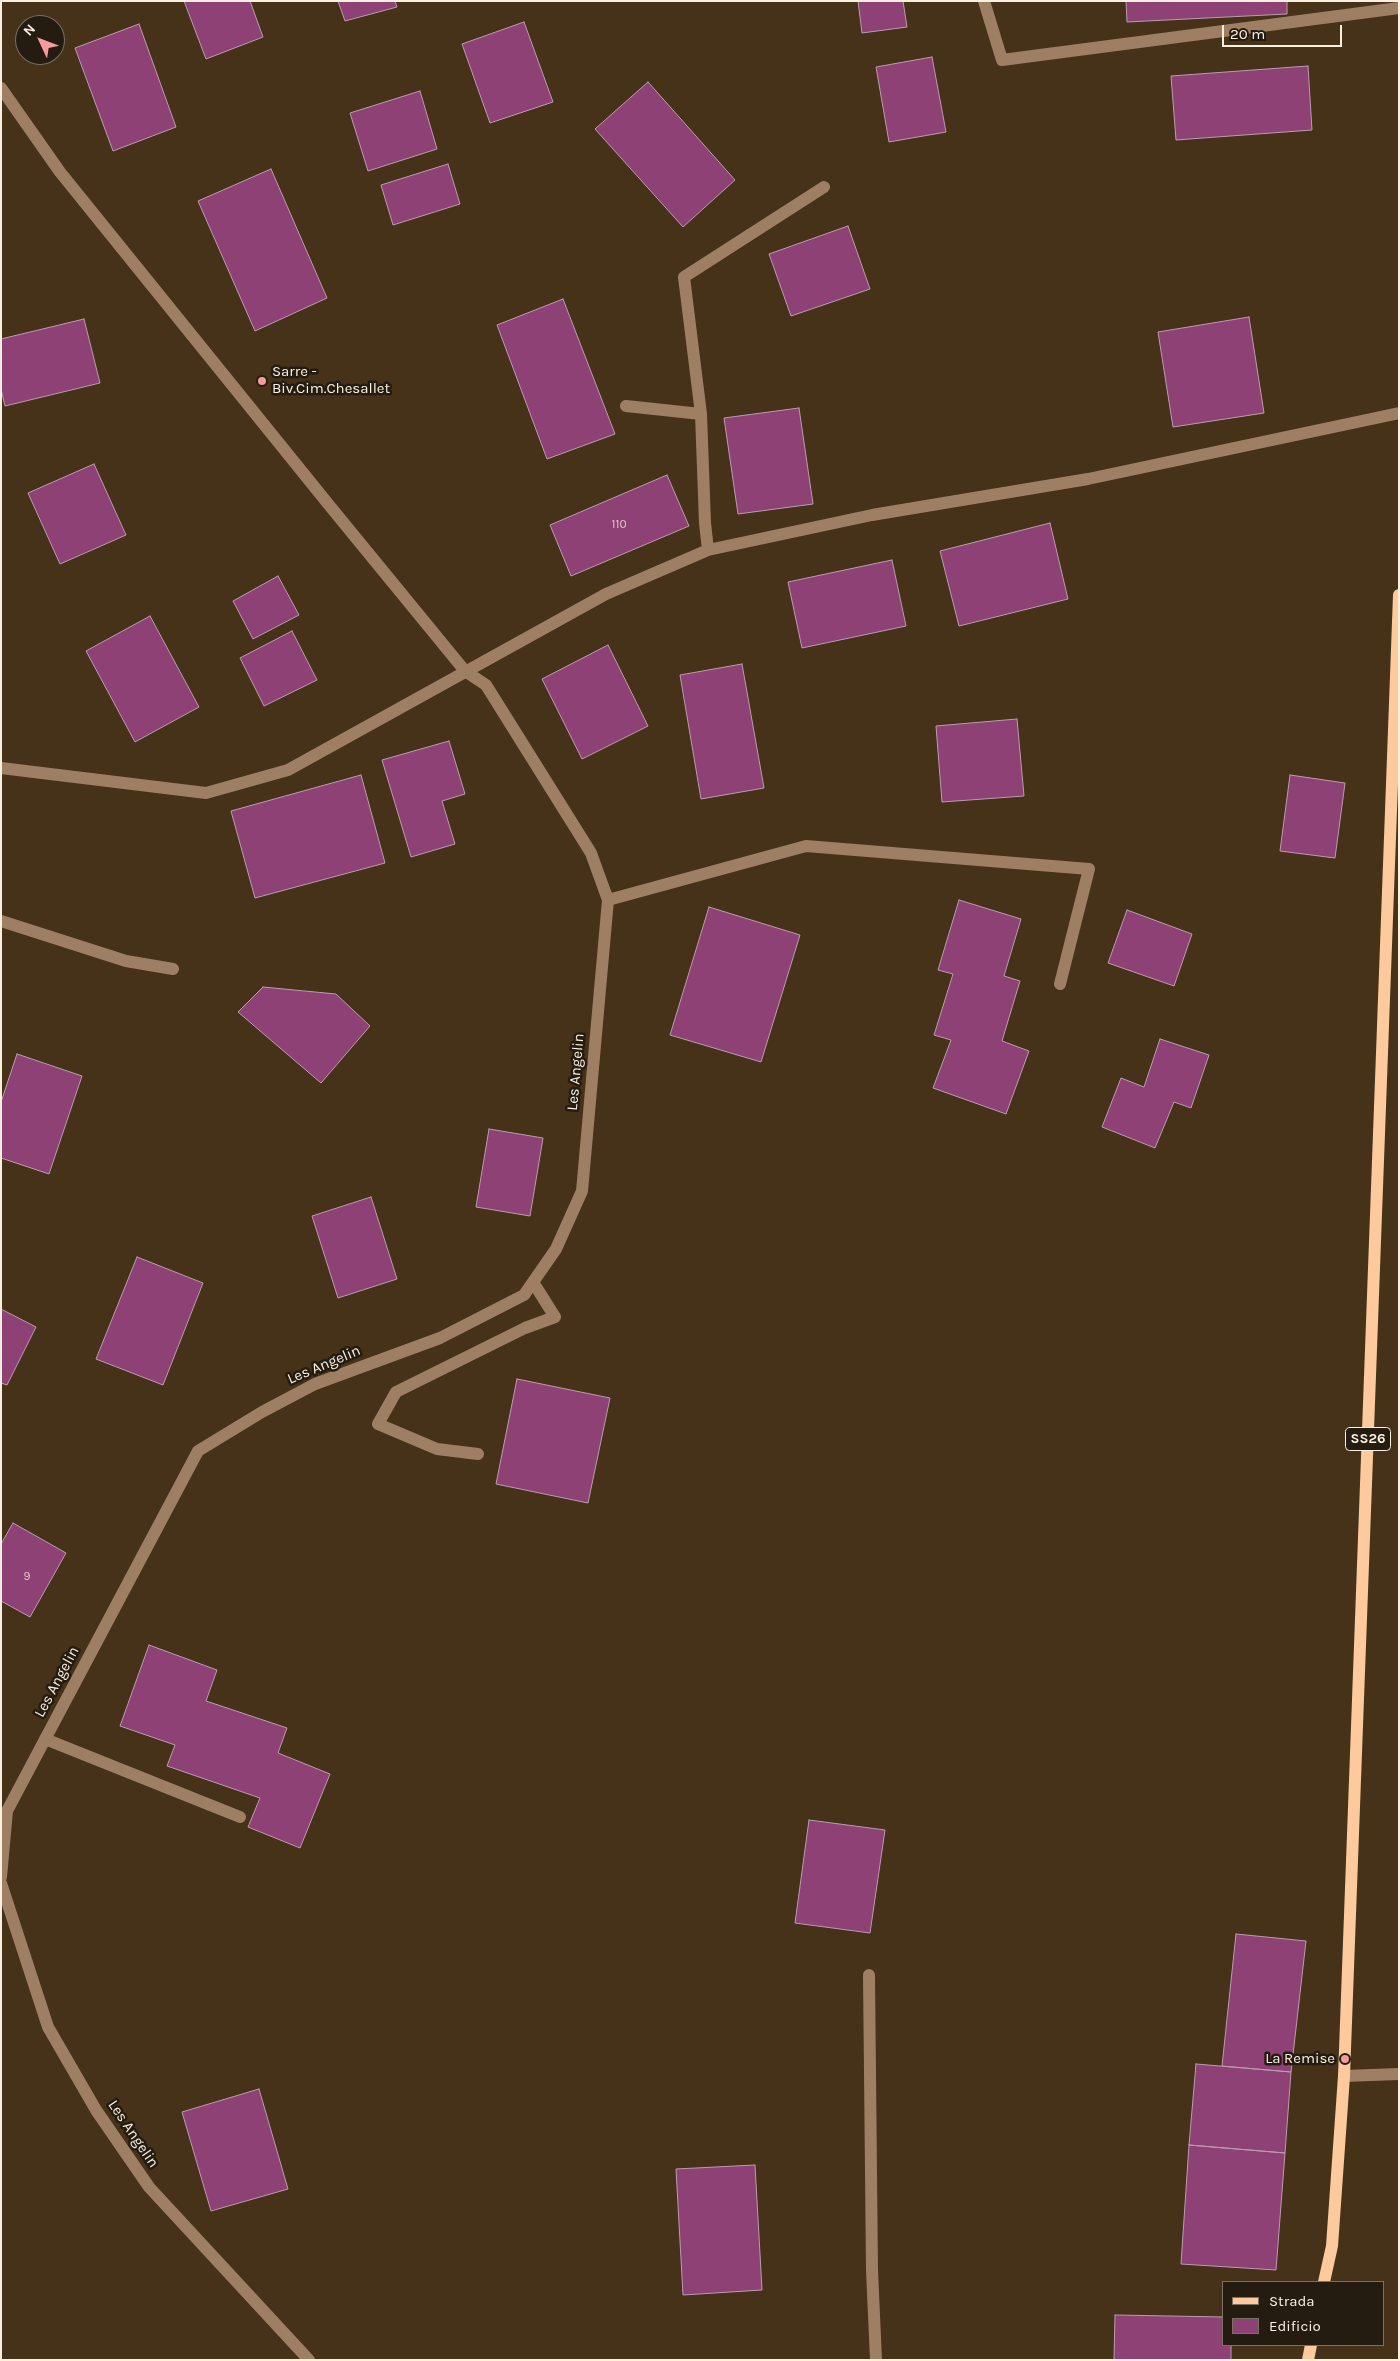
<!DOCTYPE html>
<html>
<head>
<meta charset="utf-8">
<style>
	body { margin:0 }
	#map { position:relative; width:1400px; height:2361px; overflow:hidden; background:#453219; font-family:Karla,sans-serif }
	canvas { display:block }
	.frame { position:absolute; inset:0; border:2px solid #fbefe0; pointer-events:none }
	.legend { position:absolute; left:1222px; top:2281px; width:162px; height:65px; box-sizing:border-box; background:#241c11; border:1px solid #7a7064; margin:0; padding:6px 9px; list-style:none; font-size:15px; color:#fbefe0 }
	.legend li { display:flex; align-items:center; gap:10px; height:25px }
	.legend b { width:25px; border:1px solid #7a7064 }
	.north { position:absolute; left:15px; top:15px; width:50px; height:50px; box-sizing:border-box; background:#241c11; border:1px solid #7a7064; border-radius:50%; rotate:313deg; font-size:14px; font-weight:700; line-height:20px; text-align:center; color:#fbefe0 }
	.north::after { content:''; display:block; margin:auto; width:18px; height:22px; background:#f59b9d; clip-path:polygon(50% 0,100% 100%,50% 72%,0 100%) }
	.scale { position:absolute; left:1222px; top:25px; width:120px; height:22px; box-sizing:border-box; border:2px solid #fbefe0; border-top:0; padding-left:6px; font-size:15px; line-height:18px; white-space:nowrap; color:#fbefe0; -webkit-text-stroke:4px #241c11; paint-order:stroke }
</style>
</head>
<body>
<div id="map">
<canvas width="1400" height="2361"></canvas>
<div class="frame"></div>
<ul class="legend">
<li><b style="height:6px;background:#fdca9d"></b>Strada</li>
<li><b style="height:14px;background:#8d4175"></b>Edificio</li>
</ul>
<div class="north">N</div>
<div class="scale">20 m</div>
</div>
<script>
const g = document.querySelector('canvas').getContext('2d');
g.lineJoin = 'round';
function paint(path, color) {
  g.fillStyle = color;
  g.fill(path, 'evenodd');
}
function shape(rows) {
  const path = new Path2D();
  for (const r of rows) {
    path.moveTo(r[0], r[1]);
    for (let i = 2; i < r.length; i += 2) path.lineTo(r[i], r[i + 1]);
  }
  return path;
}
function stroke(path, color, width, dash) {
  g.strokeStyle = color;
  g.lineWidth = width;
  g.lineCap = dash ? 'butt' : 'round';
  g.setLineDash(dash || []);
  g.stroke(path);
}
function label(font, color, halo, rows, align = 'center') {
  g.font = font + ' Karla,sans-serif';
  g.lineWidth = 5;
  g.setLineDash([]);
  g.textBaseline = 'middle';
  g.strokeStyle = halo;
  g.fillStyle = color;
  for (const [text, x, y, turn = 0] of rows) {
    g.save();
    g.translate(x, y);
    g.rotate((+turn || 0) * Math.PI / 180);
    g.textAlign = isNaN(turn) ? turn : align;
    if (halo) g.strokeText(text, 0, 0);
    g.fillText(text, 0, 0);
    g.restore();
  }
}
const building = shape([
	[184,1,250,1,263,37,206,59,184,1],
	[338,1,395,1,397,7,345,21,338,1],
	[858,1,903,1,907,27,862,33,858,1],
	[1126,1,1287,1,1287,14,1127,22,1126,1],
	[524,22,553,102,490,123,462,44,524,22],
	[139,24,176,127,113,151,75,48,139,24],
	[932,57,946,132,889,142,876,67,932,57],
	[1308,66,1312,130,1176,140,1171,76,1308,66],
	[648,82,735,180,683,227,595,129,648,82],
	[420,91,437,149,368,171,350,113,420,91],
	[448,164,460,204,393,225,381,185,448,164],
	[271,169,327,298,255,331,198,201,271,169],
	[848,226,870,289,791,316,769,254,848,226],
	[563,299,615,434,547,459,497,325,563,299],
	[1249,317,1264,413,1173,427,1158,332,1249,317],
	[84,319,100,383,5,406,1,389,1,339,84,319],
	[799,408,813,504,738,514,724,418,799,408],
	[94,464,126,535,60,564,28,493,94,464],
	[667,475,689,526,571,576,550,525,667,475],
	[1050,523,1068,599,959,626,940,551,1050,523],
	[892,560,906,626,802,648,788,582,892,560],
	[278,576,299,615,253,639,233,601,278,576],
	[150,616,199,707,135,742,86,651,150,616],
	[292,631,317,680,264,706,240,658,292,631],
	[608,645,648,726,582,759,542,679,608,645],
	[742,664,764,788,701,799,680,675,742,664],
	[1017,719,1024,796,942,802,936,726,1017,719],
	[449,741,465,794,442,801,455,844,411,857,382,760,449,741],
	[361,775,385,863,255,898,231,811,361,775],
	[1290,775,1345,783,1335,858,1280,851,1290,775],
	[959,900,1021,919,1004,976,1020,981,1002,1041,1029,1051,1006,1114,933,1088,951,1040,934,1035,953,974,938,970,959,900],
	[709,907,800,935,761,1062,670,1035,709,907],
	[1127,910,1192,934,1174,986,1108,963,1127,910],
	[263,987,336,994,370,1026,321,1083,238,1012,263,987],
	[1160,1039,1209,1055,1191,1108,1174,1102,1155,1148,1102,1127,1121,1078,1144,1087,1160,1039],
	[17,1054,82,1076,49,1174,1,1158,1,1102,17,1054],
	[489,1129,543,1138,530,1216,476,1207,489,1129],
	[371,1197,397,1279,338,1298,312,1216,371,1197],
	[137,1257,203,1283,163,1385,96,1359,137,1257],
	[1,1309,36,1327,7,1385,1,1383,1,1309],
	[517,1379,610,1398,588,1503,496,1484,517,1379],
	[13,1523,66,1553,30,1617,1,1601,1,1544,13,1523],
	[149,1645,217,1670,206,1701,287,1728,278,1753,330,1774,300,1848,248,1827,260,1798,167,1766,175,1745,120,1726,149,1645],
	[809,1820,885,1830,870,1933,795,1923,809,1820],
	[1236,1934,1306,1941,1291,2072,1222,2066,1236,1934],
	[1196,2064,1291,2072,1285,2153,1189,2145,1196,2064],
	[259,2089,288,2189,211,2211,182,2112,259,2089],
	[1189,2145,1285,2153,1276,2270,1181,2264,1189,2145],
	[755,2165,762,2290,683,2295,676,2169,755,2165],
	[1115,2315,1224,2317,1224,2345,1231,2345,1231,2360,1114,2360,1115,2315]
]);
const minor = shape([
	[984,1,1002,60,1399,8],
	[1,88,60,172,329,505,465,671,486,685,591,853,608,900,582,1191,556,1249,524,1295,440,1338,315,1384,262,1412,198,1451,7,1811,1,1877],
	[626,406,701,414],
	[708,550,705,523,701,414,684,277,824,187],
	[1,768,206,793,288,770,606,594,708,550,872,515,1088,479,1399,413],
	[608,900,806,846,1089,869,1060,984],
	[1,921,126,961,173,969],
	[478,1454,437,1449,378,1424,396,1392,525,1328,555,1317,533,1282],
	[45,1739,240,1817],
	[1,1883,48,2027,96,2110,149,2187,309,2360],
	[869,1975,872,2270,876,2360],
	[1344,2076,1399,2074]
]);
const major = shape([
	[1324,2282,1332,2246,1344,2076,1399,595],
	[1308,2360,1311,2345]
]);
const markers = [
	[262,381,5,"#f59b9d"],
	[1345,2059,5,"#f59b9d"]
];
const numberNames = [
	["110",619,525],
	["9",27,1577]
];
const shields = [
	[1368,1439,45]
];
const shieldNames = [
	["SS26",1368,1439]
];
const poiNames = [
	["Sarre -",272,372],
	["Biv.Cim.Chesallet",272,389],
	["La Remise",1335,2059,"right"]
];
const streetNames = [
	["Les Angelin",576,1072,-85],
	["Les Angelin",324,1365,-23],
	["Les Angelin",57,1682,-62],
	["Les Angelin",133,2134,56]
];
paint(building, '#8d4175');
stroke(building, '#bd9cb0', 1);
stroke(minor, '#9e7f63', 12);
stroke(major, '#fdca9d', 12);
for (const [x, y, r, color] of markers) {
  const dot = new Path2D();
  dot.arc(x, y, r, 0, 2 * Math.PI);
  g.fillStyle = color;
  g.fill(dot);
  stroke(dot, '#241c11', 2);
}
label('12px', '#e0c4c5', null, numberNames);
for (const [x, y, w] of shields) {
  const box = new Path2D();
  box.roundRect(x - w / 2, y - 11.5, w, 23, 4);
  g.fillStyle = '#241c11';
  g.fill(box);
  stroke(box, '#fbefe0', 1);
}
label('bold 14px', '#fbefe0', null, shieldNames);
label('15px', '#fbefe0', '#241c11', poiNames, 'left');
label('15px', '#fbefe0', '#241c11', streetNames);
</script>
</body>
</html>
